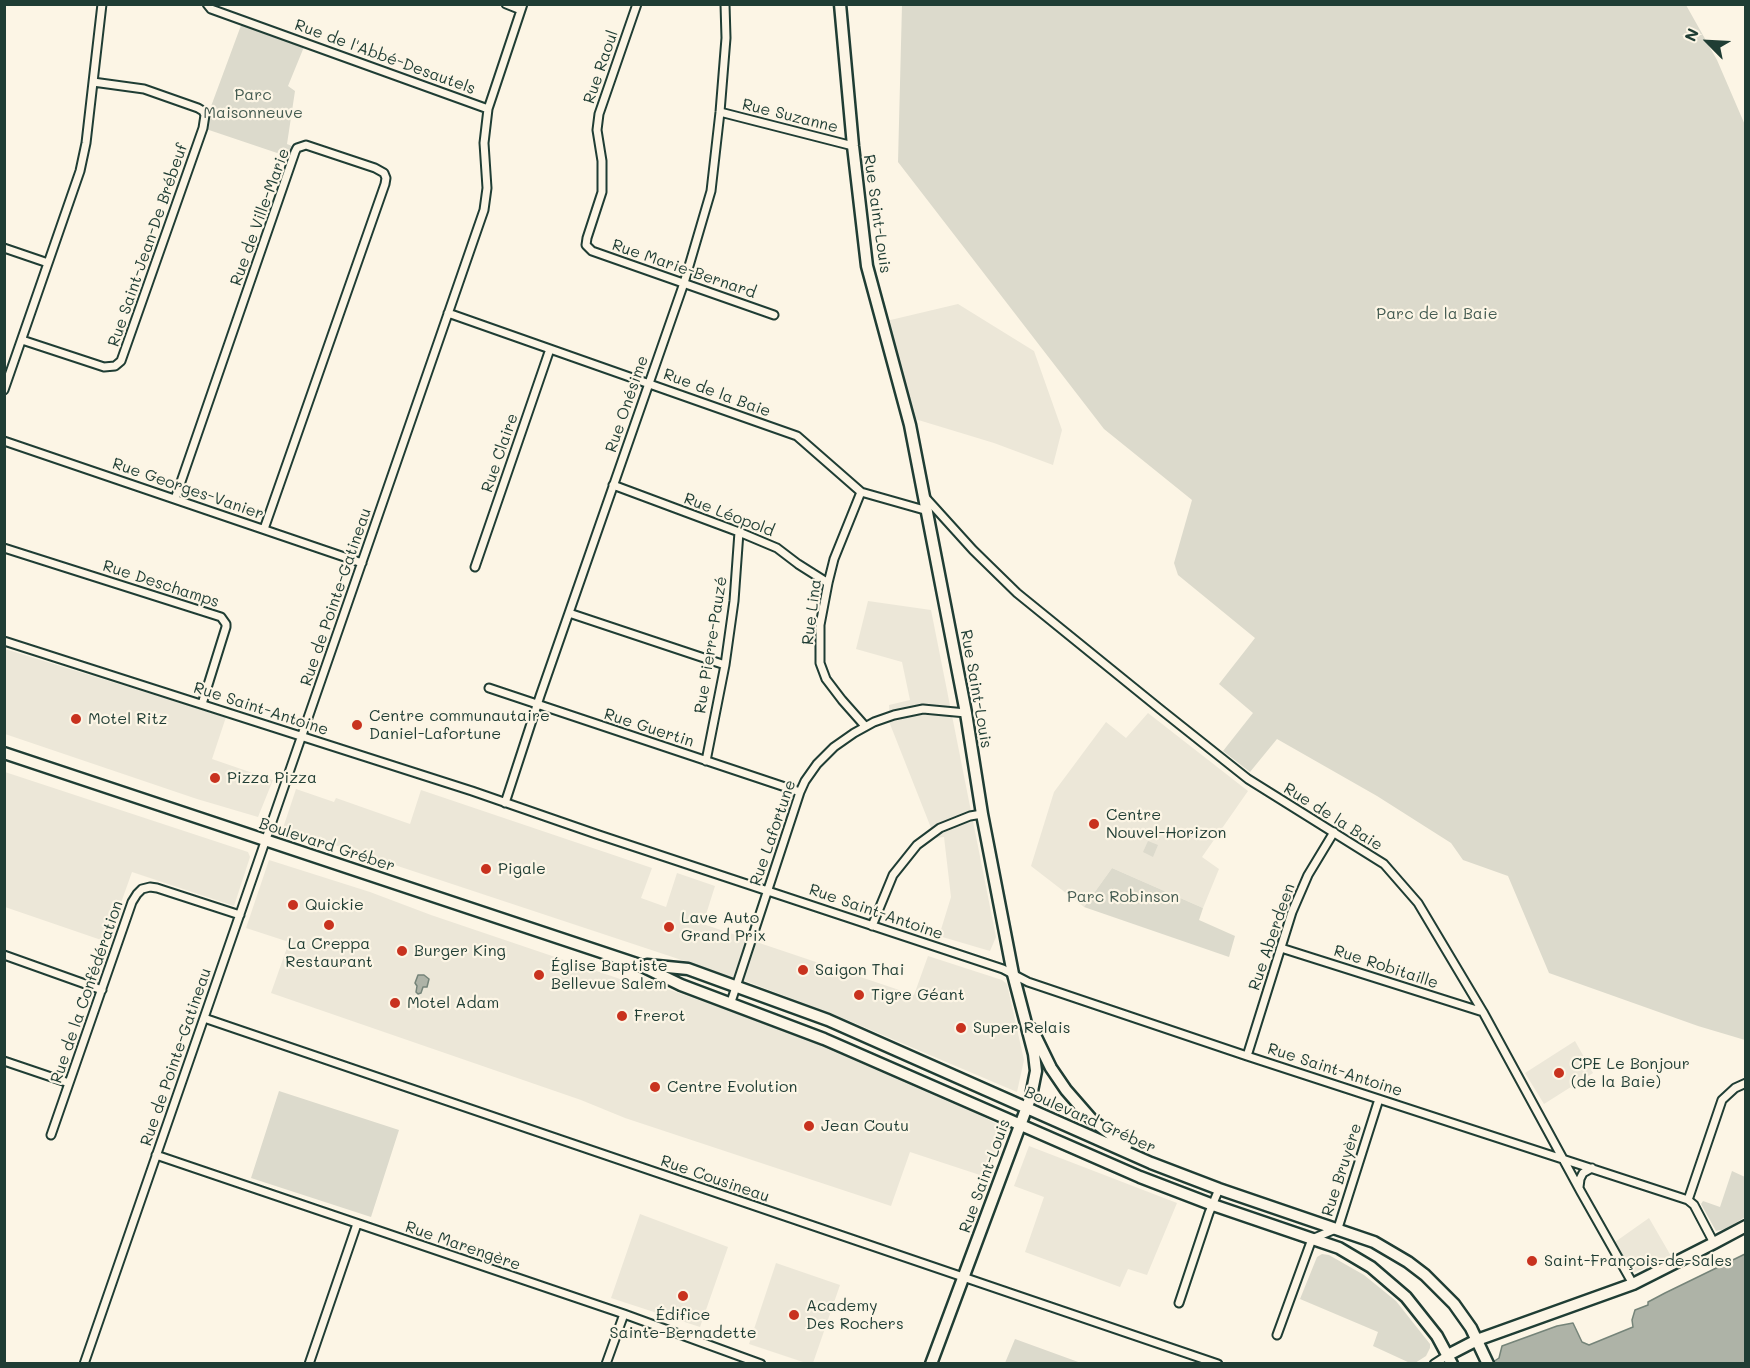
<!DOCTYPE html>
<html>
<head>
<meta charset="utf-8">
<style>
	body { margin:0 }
	#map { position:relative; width:1750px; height:1368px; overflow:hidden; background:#fcf5e5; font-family:Mali,sans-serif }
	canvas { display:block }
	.frame { position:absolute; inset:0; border:6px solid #1f3d34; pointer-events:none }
	.north { position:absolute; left:1678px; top:12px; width:60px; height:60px; -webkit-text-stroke:4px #fcf5e5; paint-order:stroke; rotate:294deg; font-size:16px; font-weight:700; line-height:24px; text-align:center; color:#1f3d34 }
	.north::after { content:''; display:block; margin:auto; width:21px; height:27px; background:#1f3d34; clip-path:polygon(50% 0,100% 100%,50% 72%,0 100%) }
</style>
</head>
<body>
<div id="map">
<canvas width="1750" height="1368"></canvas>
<div class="frame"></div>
<div class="north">N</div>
</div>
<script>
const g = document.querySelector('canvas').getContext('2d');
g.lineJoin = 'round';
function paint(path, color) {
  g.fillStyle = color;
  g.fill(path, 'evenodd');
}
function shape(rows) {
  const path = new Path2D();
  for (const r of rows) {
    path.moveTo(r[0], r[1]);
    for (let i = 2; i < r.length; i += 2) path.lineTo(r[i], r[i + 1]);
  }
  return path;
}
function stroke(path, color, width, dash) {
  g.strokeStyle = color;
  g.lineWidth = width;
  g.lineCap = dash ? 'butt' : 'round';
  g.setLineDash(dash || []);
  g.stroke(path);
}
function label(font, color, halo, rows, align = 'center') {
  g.font = font + ' Mali,sans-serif';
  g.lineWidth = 4.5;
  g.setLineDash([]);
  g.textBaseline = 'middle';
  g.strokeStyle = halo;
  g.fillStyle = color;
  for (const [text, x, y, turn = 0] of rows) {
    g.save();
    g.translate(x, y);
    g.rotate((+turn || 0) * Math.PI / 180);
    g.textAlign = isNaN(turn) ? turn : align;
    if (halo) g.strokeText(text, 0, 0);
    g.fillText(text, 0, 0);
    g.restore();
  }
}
const built = shape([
	[958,304,1034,351,1062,430,1053,465,994,443,915,419,882,322],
	[868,601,931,610,996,937,990,951,939,936,951,897,944,837,935,838,890,724,889,705,910,700,902,662,856,649],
	[5,649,226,717,212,759,273,780,258,817,197,799,5,734],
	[1148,713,1248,791,1202,857,1219,869,1203,908,1112,868,1084,907,1031,866,1054,792,1106,722,1126,738],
	[5,772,248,852,250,857,234,906,132,872,107,942,5,907],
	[296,789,334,802,336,798,410,824,421,790,652,868,641,898,666,907,677,873,715,886,703,924,914,995,928,956,1002,980,1007,984,1024,1060,1017,1092,845,1019,751,983,283,828],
	[269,860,370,892,431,915,623,980,656,986,670,990,797,1034,834,1049,969,1109,1002,1127,989,1178,910,1152,891,1206,625,1118,581,1100,271,993,289,942,246,928],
	[1575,1041,1593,1073,1544,1104,1525,1073],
	[1029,1146,1177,1203,1147,1275,1128,1269,1120,1287,1025,1252,1044,1197,1014,1186],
	[640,1214,728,1247,700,1327,611,1298],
	[1649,1218,1671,1256,1633,1273,1615,1242],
	[776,1263,840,1285,813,1363,806,1363,749,1344]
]);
const green = shape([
	[902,5,1686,5,1717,60,1745,125,1745,1040,1698,1026,1549,973,1508,876,1463,860,1451,843,1377,796,1277,739,1250,772,1223,751,1253,713,1219,684,1255,638,1178,575,1174,563,1192,500,1104,429,898,162],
	[243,20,306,42,288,86,295,91,287,144,297,148,292,158,203,128],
	[1148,841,1158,845,1153,857,1143,852],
	[1112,868,1203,908,1199,920,1235,936,1229,957,1084,907],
	[279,1091,399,1130,371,1217,251,1178],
	[1732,1171,1745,1177,1745,1217,1726,1229,1716,1231,1701,1204,1703,1201,1720,1207],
	[1322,1254,1329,1255,1364,1275,1396,1301,1430,1344,1430,1348,1426,1356,1415,1363,1410,1363,1373,1346,1378,1332,1300,1299,1317,1257],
	[1015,1339,1081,1363,1005,1363]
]);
const water = shape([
	[418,975,424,975,429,979,427,987,423,987,421,993,418,994,416,992,417,986,415,983,418,975],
	[1745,1254,1745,1363,1490,1364,1499,1358,1502,1346,1557,1326,1573,1323,1582,1342,1589,1345,1633,1327,1632,1320,1635,1310,1648,1305,1648,1302,1665,1293,1745,1254]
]);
const street = shape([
	[207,4,211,9,488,109],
	[506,4,521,10],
	[637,4,599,114,597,130,602,161,602,192,587,238,586,245,592,251,774,315],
	[720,112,853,146],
	[4,248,48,263],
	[448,313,797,436,861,492,928,511],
	[22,340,104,367,115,366,121,361,203,128,205,115,203,111,198,108,144,89,93,82],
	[4,390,80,171,86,143,102,4],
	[4,441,362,563],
	[613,485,739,532,777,548,798,564,828,583],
	[861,492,834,559,828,583,820,625,820,663,826,679,842,700,865,726],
	[925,497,973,550,1017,593,1160,709,1248,779,1384,864,1418,903,1483,1012,1581,1192,1633,1284],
	[175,499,295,152,297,148,306,145,375,168,384,173,386,178,385,184,264,529],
	[4,548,221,617,226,624,226,627,202,704],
	[475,567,550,349],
	[569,613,725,665],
	[4,641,472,791,596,834,1003,969,1028,982,1247,1056,1688,1200,1694,1205,1714,1243],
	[489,688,800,792],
	[706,761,725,665,734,601,739,532],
	[505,803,540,696,684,283,711,191,720,112,726,38,725,4],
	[872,926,893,875,917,845,940,828,970,816,982,814],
	[1281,948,1483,1012],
	[4,955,102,990],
	[731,1002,800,792,805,781,817,764,834,747,854,733,874,722,894,715,923,709,966,713],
	[204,1018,1218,1364],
	[1247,1056,1292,912,1308,875,1334,832],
	[4,1061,69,1083],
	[51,1135,132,902,137,894,142,889,150,887,157,888,240,915],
	[156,1155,624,1314,761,1364],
	[1579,1187,1580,1179,1583,1173,1592,1168],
	[1688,1200,1722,1100,1735,1088,1746,1083],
	[1179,1303,1209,1213,1219,1189],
	[1277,1335,1312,1239,1338,1228,1379,1099],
	[84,1364,484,210,487,188,484,143,488,109,523,4],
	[309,1364,357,1224],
	[606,1364,624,1314],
	[1434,1364,1448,1355]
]);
const secondary = shape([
	[840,4,853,146,867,266,910,425,966,713,982,814,1013,974,1034,1054,1036,1071,1031,1096,931,1364],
	[4,753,640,965,681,985,824,1039,1140,1177,1213,1205,1339,1248,1371,1267,1406,1297,1437,1336,1452,1364],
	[647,965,688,969,828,1020,1151,1163,1219,1189,1374,1242,1408,1262,1425,1275,1454,1304,1471,1328,1488,1364],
	[1032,1029,1051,1068,1066,1090,1093,1121,1126,1146],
	[1448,1355,1477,1340,1633,1284,1714,1243,1746,1226]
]);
const markers = [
	[76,719,6,"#c8321e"],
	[357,725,6,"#c8321e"],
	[215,778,6,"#c8321e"],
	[1094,824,6,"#c8321e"],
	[486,869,6,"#c8321e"],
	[293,905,6,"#c8321e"],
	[329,925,6,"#c8321e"],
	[669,927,6,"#c8321e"],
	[402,951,6,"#c8321e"],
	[803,970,6,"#c8321e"],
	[539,975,6,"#c8321e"],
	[859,995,6,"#c8321e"],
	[395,1003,6,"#c8321e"],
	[622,1016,6,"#c8321e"],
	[961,1028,6,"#c8321e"],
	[1559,1073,6,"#c8321e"],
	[655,1087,6,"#c8321e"],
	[809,1126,6,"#c8321e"],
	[1532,1261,6,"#c8321e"],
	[683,1296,6,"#c8321e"],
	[794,1315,6,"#c8321e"]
];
const streetNames = [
	["Rue de l'Abbé-Desautels",385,57,20],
	["Rue Raoul",601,67,-71],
	["Rue Suzanne",790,116,14],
	["Rue Saint-Louis",877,214,82],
	["Rue de Ville-Marie",260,217,-70],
	["Rue Saint-Jean-De Brébeuf",148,245,-71],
	["Rue Marie-Bernard",684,269,19],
	["Rue de la Baie",717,393,20],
	["Rue Onésime",627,404,-71],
	["Rue Claire",500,453,-71],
	["Rue Georges-Vanier",188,489,19],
	["Rue Léopold",729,515,21],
	["Rue Deschamps",161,584,18],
	["Rue de Pointe-Gatineau",336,597,-71],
	["Rue Lina",812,612,-83],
	["Rue Pierre-Pauzé",711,645,-81],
	["Rue Saint-Louis",976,689,80],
	["Rue Saint-Antoine",261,709,18],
	["Rue Guertin",649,728,18],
	["Rue de la Baie",1333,817,32],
	["Rue Lafortune",773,833,-71],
	["Boulevard Gréber",327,845,18],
	["Rue Saint-Antoine",876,912,19],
	["Rue Aberdeen",1272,937,-71],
	["Rue Robitaille",1386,967,18],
	["Rue de la Confédération",87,992,-71],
	["Rue de Pointe-Gatineau",176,1057,-71],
	["Rue Saint-Antoine",1335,1070,18],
	["Boulevard Gréber",1090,1120,24],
	["Rue Bruyère",1342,1170,-72],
	["Rue Saint-Louis",985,1176,-70],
	["Rue Cousineau",715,1179,19],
	["Rue Marengère",463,1246,19]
];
const parkNames = [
	["Parc",253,95],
	["Maisonneuve",253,113],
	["Parc de la Baie",1437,314],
	["Parc Robinson",1123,897]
];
const poiNames = [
	["Centre communautaire",369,716],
	["Daniel-Lafortune",369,734],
	["Motel Ritz",88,719],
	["Pizza Pizza",227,778],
	["Centre",1106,815],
	["Nouvel-Horizon",1106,833],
	["Pigale",498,869],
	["Quickie",305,905],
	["Lave Auto",681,918],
	["Grand Prix",681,936],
	["La Creppa",329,944,"center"],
	["Restaurant",329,962,"center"],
	["Burger King",414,951],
	["Église Baptiste",551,966],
	["Bellevue Salem",551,984],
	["Saigon Thai",815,970],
	["Tigre Géant",871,995],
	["Motel Adam",407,1003],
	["Frerot",634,1016],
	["Super Relais",973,1028],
	["CPE Le Bonjour",1571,1064],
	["(de la Baie)",1571,1082],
	["Centre Evolution",667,1087],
	["Jean Coutu",821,1126],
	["Saint-François-de-Sales",1544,1261],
	["Academy",806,1306],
	["Des Rochers",806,1324],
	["Édifice",683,1315,"center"],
	["Sainte-Bernadette",683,1333,"center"]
];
paint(built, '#ece7d8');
paint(green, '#dcdacc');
paint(water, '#aeb3a7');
stroke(water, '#758479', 1.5);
stroke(street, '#1f3d34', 11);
stroke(secondary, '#1f3d34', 15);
stroke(street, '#fcf5e5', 7);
stroke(secondary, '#fcf5e5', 10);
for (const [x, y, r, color] of markers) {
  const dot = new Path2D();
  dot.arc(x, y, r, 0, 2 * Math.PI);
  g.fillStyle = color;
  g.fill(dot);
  stroke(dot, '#fcf5e5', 2);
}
label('16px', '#1f3d34', '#fcf5e5', streetNames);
label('16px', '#455c52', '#fcf5e5', parkNames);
label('16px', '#1f3d34', '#fcf5e5', poiNames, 'left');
</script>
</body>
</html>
